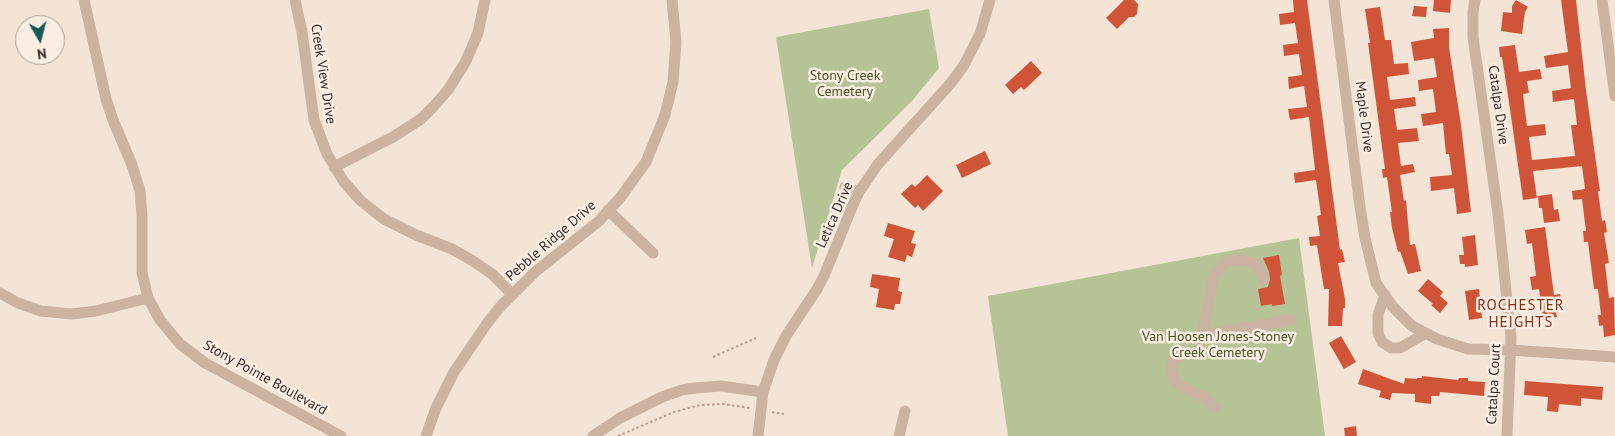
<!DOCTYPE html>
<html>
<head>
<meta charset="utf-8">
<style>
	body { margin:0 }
	#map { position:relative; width:1615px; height:436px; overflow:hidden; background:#f3e4d6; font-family:"PT Sans",sans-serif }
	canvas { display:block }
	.north { position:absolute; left:15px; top:15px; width:50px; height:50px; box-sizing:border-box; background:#faeee3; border:1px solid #ab9f97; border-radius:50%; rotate:172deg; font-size:14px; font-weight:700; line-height:20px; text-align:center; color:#352925 }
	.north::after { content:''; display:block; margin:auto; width:18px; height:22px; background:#18595a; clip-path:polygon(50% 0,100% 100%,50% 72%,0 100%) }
</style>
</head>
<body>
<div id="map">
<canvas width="1615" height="436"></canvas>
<div class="north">N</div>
</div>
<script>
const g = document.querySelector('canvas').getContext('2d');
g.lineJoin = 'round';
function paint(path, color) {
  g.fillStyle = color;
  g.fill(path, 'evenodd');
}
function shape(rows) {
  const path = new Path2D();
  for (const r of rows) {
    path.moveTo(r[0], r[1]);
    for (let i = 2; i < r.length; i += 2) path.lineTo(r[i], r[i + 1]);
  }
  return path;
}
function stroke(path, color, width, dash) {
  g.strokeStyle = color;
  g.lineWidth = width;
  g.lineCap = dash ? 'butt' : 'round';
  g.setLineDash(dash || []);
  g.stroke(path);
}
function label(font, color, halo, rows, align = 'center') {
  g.font = font + ' "PT Sans",sans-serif';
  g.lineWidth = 5;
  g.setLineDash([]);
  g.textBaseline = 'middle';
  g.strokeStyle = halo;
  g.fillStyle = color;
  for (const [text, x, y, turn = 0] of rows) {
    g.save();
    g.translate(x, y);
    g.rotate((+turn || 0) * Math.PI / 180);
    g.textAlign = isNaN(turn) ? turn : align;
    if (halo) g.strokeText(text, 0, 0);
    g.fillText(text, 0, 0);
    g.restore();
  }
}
const green = shape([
	[929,9,939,68,912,101,842,170,812,268,776,37],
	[1299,238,1325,436,1008,436,988,296]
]);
const building = shape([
	[1124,0,1134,0,1138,4,1137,14,1134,17,1129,17,1117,29,1106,18],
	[1293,0,1307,0,1340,250,1342,249,1345,262,1338,263,1345,299,1345,308,1343,308,1342,326,1328,326,1329,289,1324,289,1317,245,1310,246,1309,237,1320,236,1317,216,1321,215,1316,180,1295,183,1294,173,1315,170,1309,117,1290,120,1288,109,1307,107,1304,86,1289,89,1288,77,1302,75,1299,54,1284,56,1283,45,1298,43,1295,23,1280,25,1279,14,1294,12],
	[1434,0,1451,0,1450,13,1433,11],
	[1516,0,1528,7,1525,12,1522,34,1501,31,1503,12,1512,13,1512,6],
	[1561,0,1576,0,1586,90,1600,191,1598,191,1602,221,1605,220,1607,232,1604,233,1609,263,1605,264,1609,298,1614,297,1615,335,1604,337,1603,325,1599,326,1598,315,1601,315,1598,289,1594,289,1588,242,1584,242,1583,231,1586,231,1582,199,1573,200,1572,191,1585,189,1582,166,1533,171,1537,198,1523,200,1509,102,1502,57,1500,57,1499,47,1515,45,1519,72,1540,69,1542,79,1527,81,1529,93,1523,94,1527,126,1545,124,1546,135,1529,137,1532,160,1575,156,1571,125,1577,125,1574,99,1553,102,1552,91,1571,88,1568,65,1546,68,1544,56,1568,52],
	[1414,6,1427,7,1426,17,1412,16],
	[1380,7,1385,40,1391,40,1394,64,1408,63,1409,74,1387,77,1390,100,1415,97,1416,106,1394,109,1397,130,1417,128,1419,141,1398,143,1401,166,1413,164,1415,172,1400,175,1404,201,1406,200,1410,245,1415,244,1421,271,1408,274,1400,251,1398,252,1392,228,1390,212,1392,212,1387,177,1383,178,1382,169,1385,169,1368,43,1370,43,1365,9],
	[1449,28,1449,47,1461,125,1471,212,1457,214,1454,188,1431,191,1430,177,1452,175,1449,154,1446,154,1443,123,1423,126,1421,114,1436,112,1433,89,1419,91,1418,80,1437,77,1434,58,1414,61,1411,42,1434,38,1433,29],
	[1031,61,1042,73,1024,90,1021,87,1013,94,1005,85],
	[985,151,991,164,962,178,956,165],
	[927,175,943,191,923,211,918,205,915,208,901,194,912,184,915,187],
	[1552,194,1554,210,1558,209,1560,221,1544,223,1542,208,1539,208,1538,196],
	[888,223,915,231,911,243,916,244,912,257,907,255,905,262,888,257,894,239,884,236],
	[1545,227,1554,295,1560,294,1562,305,1555,306,1557,317,1543,319,1539,289,1532,290,1530,277,1536,276,1532,243,1527,244,1525,230],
	[1475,235,1478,265,1465,267,1465,264,1460,264,1459,255,1464,255,1462,237],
	[1279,255,1282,275,1280,276,1285,304,1272,306,1272,304,1261,306,1258,289,1268,287,1270,279,1269,272,1263,258],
	[872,274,900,278,898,291,902,292,900,304,895,304,894,310,876,307,879,289,870,287],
	[1428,279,1443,292,1440,296,1448,303,1440,313,1431,305,1433,304,1418,291],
	[1479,289,1482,318,1469,320,1465,291],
	[1341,336,1356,362,1344,369,1329,343],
	[1363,369,1404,384,1405,378,1417,379,1417,378,1422,378,1422,376,1458,380,1459,378,1468,378,1468,381,1485,382,1484,396,1440,392,1439,396,1431,396,1431,404,1415,402,1415,394,1392,393,1390,400,1379,397,1381,391,1358,384],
	[1525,381,1603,387,1602,400,1581,398,1581,406,1559,404,1558,412,1547,411,1548,397,1524,395],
	[1356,426,1357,436,1345,436,1344,428]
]);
const path = shape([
	[713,357,756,338],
	[772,412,784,414],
	[618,436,674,412,700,405,723,404,750,408]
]);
const minor = shape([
	[84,0,106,99,113,120,132,165,140,191,142,216,142,273,148,298,160,320,180,344,205,363,341,436],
	[295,0,302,32,314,120,327,154,344,182,361,201,384,219,416,235,452,249,473,261,492,274,512,294],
	[1334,0,1360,207,1365,238,1376,283,1393,307,1412,326,1437,339,1468,349,1510,350,1615,357],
	[1475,0,1473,13,1473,37,1498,214,1511,338,1507,436],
	[1602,0,1615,96],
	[334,167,393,137,421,119,434,106,448,90,466,61,478,33,485,0],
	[845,187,859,192],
	[608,210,653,253],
	[0,293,18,303,41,311,72,314,96,311,148,298],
	[1385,295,1378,315,1378,333,1382,342,1391,348,1400,348,1426,333],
	[1203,335,1291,320],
	[1183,353,1173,360,1171,371,1175,381,1182,387,1203,397,1215,407],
	[1199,353,1214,276,1220,267,1227,261,1243,260,1256,264,1262,273,1263,280],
	[426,436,436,408,454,372,488,322,500,307,535,272,599,221,620,198,646,162,665,115,673,82,676,42,672,0],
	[593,436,620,418,662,397,682,390,695,388,721,386,763,392],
	[758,436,763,392,774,360,786,336,817,289,824,276,852,207,859,192,878,164,951,83,964,65,980,34,990,0],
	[899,436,905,411]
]);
const streetNames = [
	["Creek View Drive",323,74,81],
	["Catalpa Drive",1498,105,82],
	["Maple Drive",1364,117,83],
	["Letica Drive",835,215,-66],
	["Pebble Ridge Drive",551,241,-41],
	["Stony Pointe Boulevard",265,378,29],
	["Catalpa Court",1494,384,-87]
];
const parkNames = [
	["Stony Creek",845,76],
	["Cemetery",845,92],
	["Van Hoosen Jones-Stoney",1218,337],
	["Creek Cemetery",1218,353]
];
const neighbourhoodNames = [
	["ROCHESTER",1521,306],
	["HEIGHTS",1521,323]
];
paint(green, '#b6c396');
paint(building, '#d05538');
stroke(path, '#b79c8c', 2, [2.5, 2.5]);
stroke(minor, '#cbb3a2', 11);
label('14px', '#352925', '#faeee3', streetNames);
label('14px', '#475527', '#faeee3', parkNames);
g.letterSpacing = '1px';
label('15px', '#8a2e18', '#faeee3', neighbourhoodNames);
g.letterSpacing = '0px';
</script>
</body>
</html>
